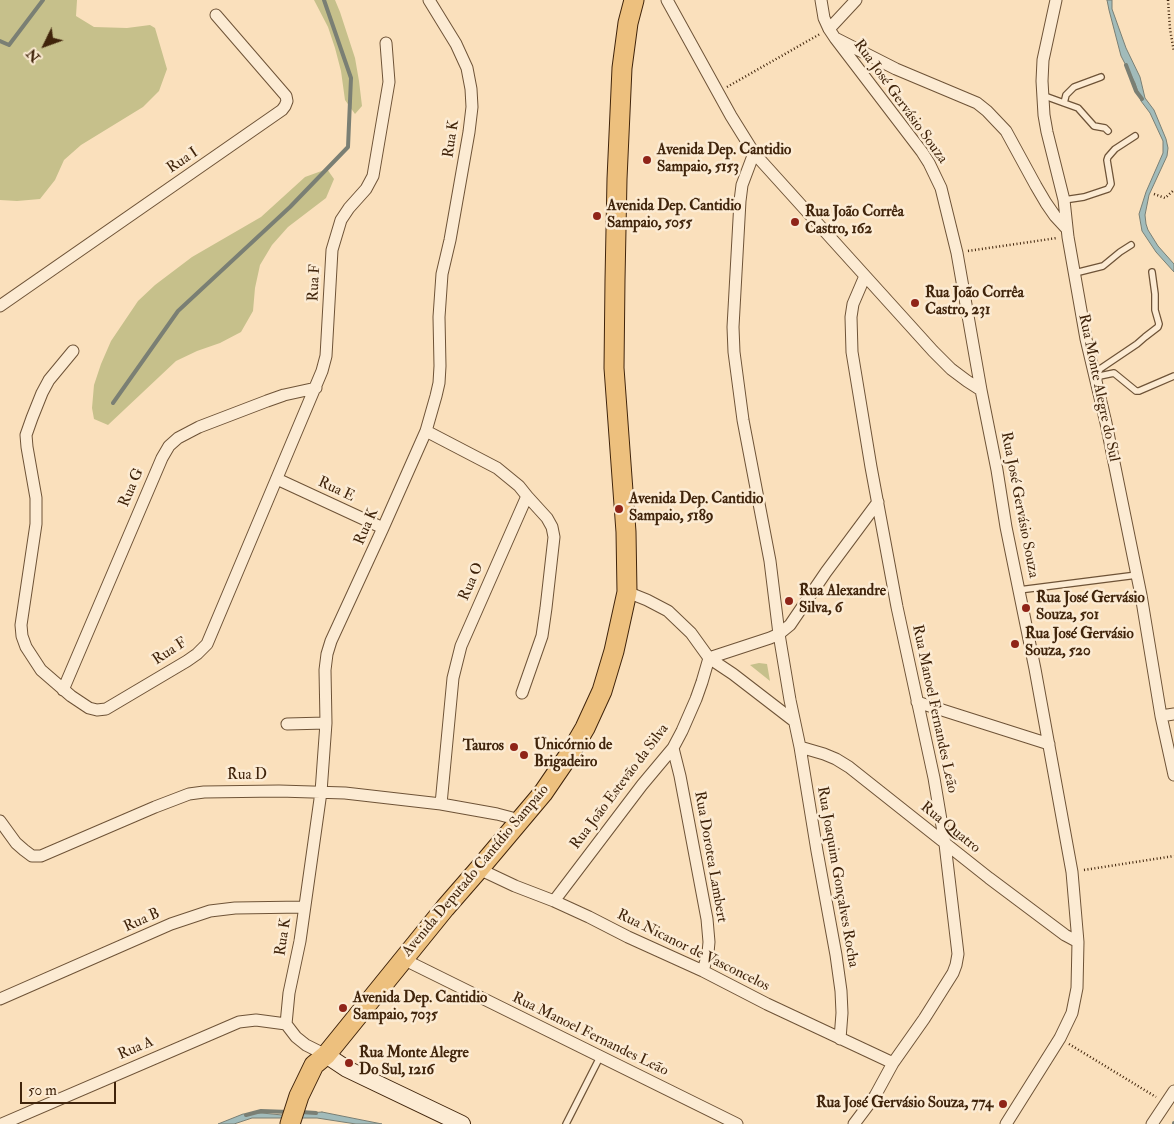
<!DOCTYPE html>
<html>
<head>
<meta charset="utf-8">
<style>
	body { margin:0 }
	#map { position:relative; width:1174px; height:1124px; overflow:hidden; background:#fae0bc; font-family:"IM FELL Double Pica",serif }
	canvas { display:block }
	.north { position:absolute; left:20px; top:20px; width:50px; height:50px; -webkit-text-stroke:4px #fcebd3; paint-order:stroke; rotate:228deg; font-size:14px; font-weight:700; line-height:20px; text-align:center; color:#40240b }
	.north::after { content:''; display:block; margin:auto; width:18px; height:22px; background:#40240b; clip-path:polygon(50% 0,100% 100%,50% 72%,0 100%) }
	.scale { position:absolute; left:20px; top:1082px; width:96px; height:22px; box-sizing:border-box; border:2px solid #40240b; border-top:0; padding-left:6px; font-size:15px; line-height:18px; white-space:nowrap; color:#40240b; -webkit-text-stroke:4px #fcebd3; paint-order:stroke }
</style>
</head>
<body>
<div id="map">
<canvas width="1174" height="1124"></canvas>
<div class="north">N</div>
<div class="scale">50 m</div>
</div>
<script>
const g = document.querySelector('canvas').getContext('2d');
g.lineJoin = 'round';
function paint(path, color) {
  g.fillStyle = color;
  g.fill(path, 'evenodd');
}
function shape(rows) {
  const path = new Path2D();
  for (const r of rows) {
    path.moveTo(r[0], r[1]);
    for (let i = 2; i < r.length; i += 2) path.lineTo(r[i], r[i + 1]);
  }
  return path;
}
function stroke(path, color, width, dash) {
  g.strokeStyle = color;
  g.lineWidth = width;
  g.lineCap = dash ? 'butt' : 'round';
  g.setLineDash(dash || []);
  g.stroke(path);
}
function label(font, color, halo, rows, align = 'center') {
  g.font = font + ' "IM FELL Double Pica",serif';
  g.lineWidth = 5;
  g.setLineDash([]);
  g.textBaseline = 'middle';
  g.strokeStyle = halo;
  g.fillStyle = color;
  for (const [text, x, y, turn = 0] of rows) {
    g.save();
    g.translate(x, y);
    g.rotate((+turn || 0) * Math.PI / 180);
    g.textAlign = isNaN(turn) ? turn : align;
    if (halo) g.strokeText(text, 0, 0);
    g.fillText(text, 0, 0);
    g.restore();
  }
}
const green = shape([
	[0,0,77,0,76,16,94,27,127,28,150,25,155,28,167,69,159,91,143,107,81,145,64,160,55,180,40,199,17,201,0,200],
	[314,0,335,0,340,12,355,58,359,81,362,106,355,114,345,100,341,71,335,48,328,27],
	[327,169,334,179,326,198,288,227,272,245,260,265,255,288,253,311,241,332,220,343,197,351,176,361,108,425,94,419,92,408,94,385,101,364,111,341,138,301,155,285,192,257,261,217,305,177],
	[759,663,767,664,770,681,750,665]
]);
const water = shape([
	[1107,0,1112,0,1112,9,1126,48,1140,77,1145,98,1154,110,1166,139,1168,148,1167,156,1149,195,1145,215,1146,224,1148,230,1158,246,1174,264,1174,272,1156,252,1142,231,1139,214,1146,192,1163,153,1163,141,1150,113,1141,101,1135,83,1121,56,1109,10,1107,0],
	[322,1112,382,1124,356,1124,317,1118,252,1118,234,1124,218,1124,243,1114,262,1113,282,1115,322,1112]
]);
const stream = shape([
	[0,41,9,45,43,0],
	[1126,65,1136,91,1142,99],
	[113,403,178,311,290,207,348,147,351,78,324,0],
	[301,1112,316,1113],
	[246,1115,261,1111,289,1112],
	[1174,1124,1174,1123]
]);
const path = shape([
	[1168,0,1170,29,1174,52],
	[727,87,820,34],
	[1154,194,1165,198,1174,190],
	[968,251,1057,238],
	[1084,870,1174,856],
	[1069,1044,1156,1097]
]);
const lane = shape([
	[1042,95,1064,103,1066,95,1074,87,1101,77],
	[1064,103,1078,108,1094,126,1105,128,1108,131],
	[1064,200,1084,197,1108,189,1111,184,1107,160,1108,157,1115,149,1135,136],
	[1075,273,1103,266,1120,252,1131,245],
	[1094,373,1137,344,1145,337,1158,327,1159,324,1155,310,1155,294,1152,272],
	[1095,377,1114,373,1136,391,1139,391,1174,376],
	[1019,590,1137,575],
	[566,1124,600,1057]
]);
const street = shape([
	[667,0,731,116,754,153,933,351,951,369,967,381,981,390],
	[821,0,824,18,829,29,835,38,922,152,929,163,941,188,957,253,981,390,997,470,1006,527,1035,669,1072,872,1078,942,1077,988,1072,1013,1060,1038,1006,1124],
	[1056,0,1043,60,1042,81,1044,115,1047,132,1064,200,1068,237,1086,339,1106,423,1141,595,1161,716,1174,775],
	[829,29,856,0],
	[837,39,896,69,977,103,987,111,1006,131,1036,186,1046,203,1055,216,1067,229],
	[754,153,742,185,740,201,733,327,734,352,743,420,770,561,779,634,790,700,800,747,817,851,836,955,841,991,842,1013,840,1039],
	[0,306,282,110,285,106,287,101,286,96,216,15],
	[73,351,49,380,42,393,32,418,26,435,27,447,36,498,36,524,21,625,22,636,26,647,41,670,71,696,89,708,97,710,106,709,187,661,197,654,207,644,322,371,326,356,332,250,341,220,349,208,366,189,373,176,389,82,386,43],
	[426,431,497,468,519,486,527,496,461,646,453,678,441,804],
	[277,479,383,528],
	[627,592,647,600,668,611,691,633,709,658,733,674,794,721],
	[709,658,770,638,779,634,790,625,826,572,878,502],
	[63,690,162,458,169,446,178,438,199,427,267,401,284,395,316,388],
	[522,693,542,636,546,608,554,537,552,527,547,518,527,496],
	[917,702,1049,744],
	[1161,716,1174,714],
	[287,724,326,723],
	[800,747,824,754,836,759,849,767,989,878,1065,935,1078,942],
	[673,748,680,776,707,919,709,942,708,953,703,971],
	[0,821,16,843,24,850,32,856,41,856,155,807,189,794,204,792,279,791,345,793,441,804,497,814,520,820],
	[479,869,515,886,554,901,589,917,628,937,703,971,767,1004,893,1063],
	[554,901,642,785,673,748,682,731,696,699,702,682,709,658],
	[403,959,737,1124],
	[0,999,171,924,210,911,235,908,304,907],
	[326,1055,306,1045,296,1037,286,1024,289,993,300,941,321,792,326,723,325,670,327,654,331,641,383,528,426,431,436,396,439,383,440,366,439,317,442,274,450,240,469,132,472,107,471,89,467,68,456,44,429,0],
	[2,1124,239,1022,256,1020,286,1024],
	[854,1124,875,1096,893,1063,924,1019,953,973,956,965,958,954,945,844,934,778,897,607,871,467,852,352,851,317,853,304,865,276],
	[1152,1124,1174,1091]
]);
const secondary = shape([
	[326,1055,347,1069,462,1124]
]);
const primary = shape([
	[290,1124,299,1096,314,1065,326,1055,445,908,479,869,543,793,571,752,585,728,602,691,614,651,627,592,626,532,614,368,615,280,617,179,622,68,628,23,634,0]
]);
const markers = [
	[647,160,5,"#8f2418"],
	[597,216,5,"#8f2418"],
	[795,222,5,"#8f2418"],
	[915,303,5,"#8f2418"],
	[619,509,5,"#8f2418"],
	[789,601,5,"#8f2418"],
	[1026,608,5,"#8f2418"],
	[1015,644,5,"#8f2418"],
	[514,747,5,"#8f2418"],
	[524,755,5,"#8f2418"],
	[343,1008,5,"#8f2418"],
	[349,1063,5,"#8f2418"],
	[1003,1104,5,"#8f2418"]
];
const streetNames = [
	["Rua José Gervásio Souza",900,102,54],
	["Rua K",452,139,-81],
	["Rua I",183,161,-34],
	["Rua F",315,283,-87],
	["Rua Monte Alegre do Sul",1098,388,78],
	["Rua G",132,488,-67],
	["Rua E",336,490,25],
	["Rua José Gervásio Souza",1019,505,79],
	["Rua K",367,527,-66],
	["Rua O",472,582,-66],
	["Rua F",170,652,-33],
	["Rua Manoel Fernandes Leão",934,709,78],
	["Rua D",247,776],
	["Rua João Estevão da Silva",620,787,-53],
	["Rua Quatro",950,828,39],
	["Rua Dorotea Lambert",710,857,80],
	["Avenida Deputado Cantídio Sampaio",476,871,-50],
	["Rua Joaquim Gonçalves Rocha",837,877,80],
	["Rua B",142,921,-24],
	["Rua K",284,937,-81],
	["Rua Nicanor de Vasconcelos",693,951,26],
	["Rua Manoel Fernandes Leão",590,1035,26],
	["Rua A",136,1049,-23]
];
const poiNames = [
	["Avenida Dep. Cantidio",657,151],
	["Sampaio, 5153",657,168],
	["Avenida Dep. Cantidio",607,207],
	["Sampaio, 5055",607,224],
	["Rua João Corrêa",805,213],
	["Castro, 162",805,230],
	["Rua João Corrêa",925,294],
	["Castro, 231",925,311],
	["Avenida Dep. Cantidio",629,500],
	["Sampaio, 5189",629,517],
	["Rua Alexandre",799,592],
	["Silva, 6",799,609],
	["Rua José Gervásio",1036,599],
	["Souza, 501",1036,616],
	["Rua José Gervásio",1025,635],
	["Souza, 520",1025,652],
	["Unicórnio de",534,746],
	["Brigadeiro",534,763],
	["Tauros",504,747,"right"],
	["Avenida Dep. Cantidio",353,999],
	["Sampaio, 7035",353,1016],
	["Rua Monte Alegre",359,1054],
	["Do Sul, 1216",359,1071],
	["Rua José Gervásio Souza, 774",993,1104,"right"]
];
paint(green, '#c6c08b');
paint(water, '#a1bbba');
stroke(water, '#7a7f74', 1);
stroke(stream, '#7a7f74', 4);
stroke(lane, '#6e5337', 8);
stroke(street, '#6e5337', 13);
stroke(secondary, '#40240b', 18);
stroke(primary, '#40240b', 21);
stroke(path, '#40240b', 2.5, [1, 2.5]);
stroke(lane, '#fcebd3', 5.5);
stroke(street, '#fcebd3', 11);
stroke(secondary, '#fcebd3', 16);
stroke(primary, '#edc07e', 19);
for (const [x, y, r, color] of markers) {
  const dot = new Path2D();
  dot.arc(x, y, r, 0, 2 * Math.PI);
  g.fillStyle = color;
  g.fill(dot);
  stroke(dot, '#fcebd3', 2);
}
label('15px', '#40240b', '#fcebd3', streetNames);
label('bold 15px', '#40240b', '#fcebd3', poiNames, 'left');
</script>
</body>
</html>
